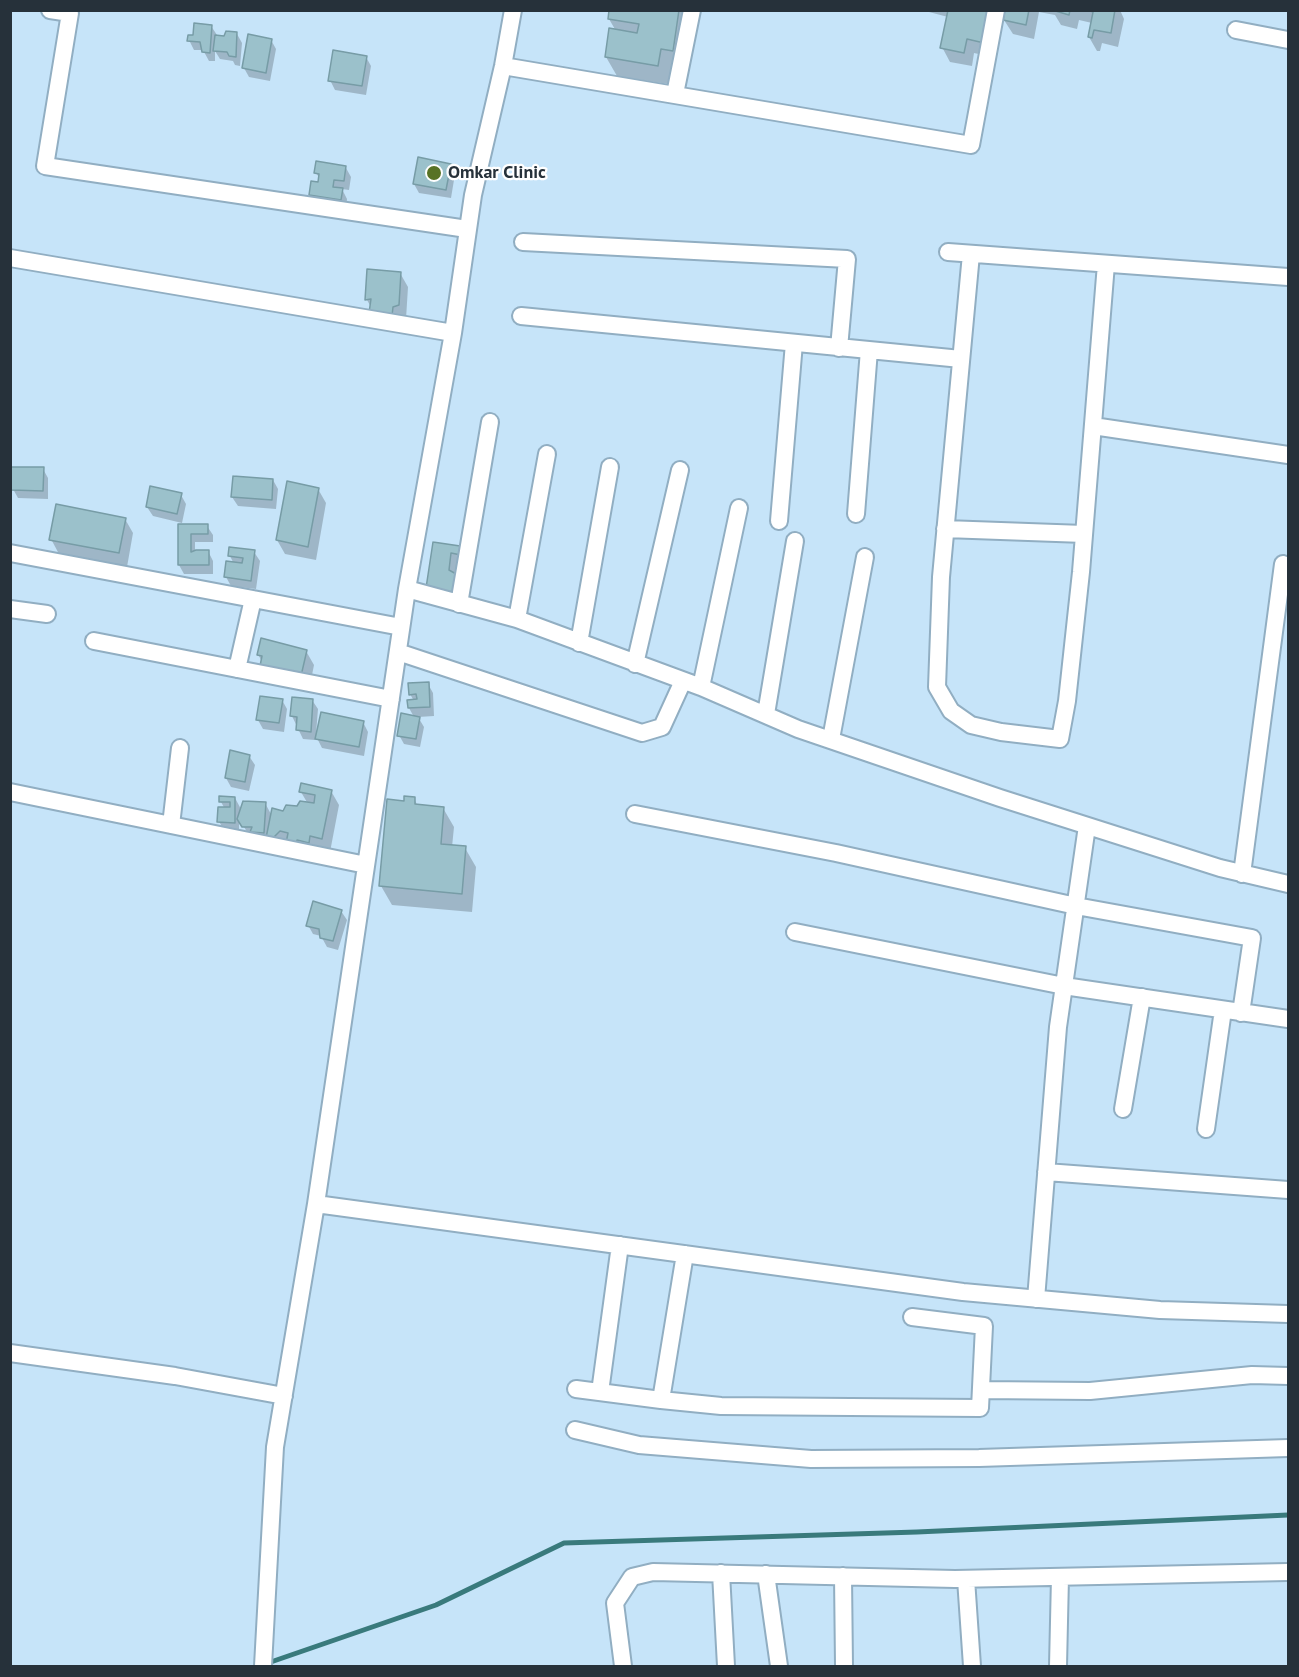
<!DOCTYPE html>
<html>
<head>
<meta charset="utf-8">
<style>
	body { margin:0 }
	#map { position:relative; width:1299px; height:1677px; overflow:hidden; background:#c6e4f9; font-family:"PT Sans",sans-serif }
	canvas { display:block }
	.frame { position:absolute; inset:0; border:12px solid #26313a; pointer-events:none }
</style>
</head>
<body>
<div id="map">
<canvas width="1299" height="1677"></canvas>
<div class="frame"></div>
</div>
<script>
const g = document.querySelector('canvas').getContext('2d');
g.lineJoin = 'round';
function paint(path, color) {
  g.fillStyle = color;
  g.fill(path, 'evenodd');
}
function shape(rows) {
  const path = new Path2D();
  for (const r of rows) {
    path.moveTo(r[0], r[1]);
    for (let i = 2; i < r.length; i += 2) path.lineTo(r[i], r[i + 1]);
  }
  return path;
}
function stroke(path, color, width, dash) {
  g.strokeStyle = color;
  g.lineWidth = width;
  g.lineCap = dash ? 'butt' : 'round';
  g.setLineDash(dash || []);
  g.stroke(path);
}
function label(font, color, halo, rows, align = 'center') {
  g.font = font + ' "PT Sans",sans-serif';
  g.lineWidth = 4.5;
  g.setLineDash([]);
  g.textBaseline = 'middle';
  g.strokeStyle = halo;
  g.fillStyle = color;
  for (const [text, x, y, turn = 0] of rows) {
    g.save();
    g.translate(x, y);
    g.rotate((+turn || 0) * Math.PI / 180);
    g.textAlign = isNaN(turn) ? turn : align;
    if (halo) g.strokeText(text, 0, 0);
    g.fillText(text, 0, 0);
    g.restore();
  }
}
const shadow = shape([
	[611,10,693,10,683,69,671,67,668,84,617,76,606,57,616,31,609,19],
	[928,10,995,10,992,57,974,53,972,66,950,62,942,47,948,17,929,12],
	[1006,10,1120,10,1124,19,1118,47,1102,43,1100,51,1097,51,1089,37,1092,23,1079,20,1077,29,1061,25,1055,15,1039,12,1034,39,1013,34,1004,20],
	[211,26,217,35,224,38,237,34,242,43,240,66,235,65,233,61,220,59,215,51,215,61,209,61,203,50,194,50,189,40],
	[271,40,276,49,270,81,249,77,244,68],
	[366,57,371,66,366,95,335,90,330,80],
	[450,165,455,174,451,198,419,193,414,184],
	[346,168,351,177,349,190,342,189,347,199,346,209,316,204,310,195,319,184,320,180,316,172],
	[400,273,408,287,406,319,371,307,367,300],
	[43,469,48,478,48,499,18,498,13,489],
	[273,480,278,489,276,509,238,506,232,497],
	[318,489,326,503,316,560,285,554,277,540],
	[181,495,186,504,182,523,153,516,147,507],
	[125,519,133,533,127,567,59,554,51,539],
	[179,526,207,526,213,535,213,542,195,542,195,551,208,551,213,561,213,574,184,574,179,565],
	[435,544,466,548,475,563,474,569,459,567,465,590,436,602],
	[254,552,260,561,256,589,231,586,226,577,234,564,230,556],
	[306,651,314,665,309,690,262,662,258,654],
	[428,684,433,693,434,716,418,717,424,727,420,747,404,744,399,735,414,717,409,708,414,701,410,694],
	[282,700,287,709,284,732,263,729,258,720],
	[312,700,318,709,316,734,363,722,368,732,364,756,322,748,316,736,315,740,303,739,292,716],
	[249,756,255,765,249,791,231,787,226,778],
	[331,791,339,805,330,852,249,835,239,819,239,831,224,831,219,821,225,809,221,802,235,798,242,811,265,803,272,816,308,804,301,792],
	[414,799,418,806,443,808,454,827,452,847,465,848,476,867,472,912,392,905,381,886,405,802],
	[341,911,347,920,338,950,327,947,321,936,313,934,308,925]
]);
const stream = shape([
	[265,1664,436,1605,564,1543,917,1532,1288,1515]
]);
const building = shape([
	[609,10,679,10,673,51,661,49,658,66,605,57,609,28,637,33,639,24,608,19,609,10],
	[948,10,991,10,984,43,967,39,964,53,940,48,948,10],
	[1005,10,1029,10,1026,25,1003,20,1005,10],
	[1052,10,1070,10,1069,15,1052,10],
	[1088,10,1115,10,1111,33,1094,30,1092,38,1088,37,1093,12,1088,10],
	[194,23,212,25,210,53,202,52,200,42,187,41,188,35,193,35,194,23],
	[226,31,237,32,236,57,229,56,227,52,213,51,215,35,224,36,226,31],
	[248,34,272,39,266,73,242,68,248,34],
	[333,50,367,56,362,86,328,81,333,50],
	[418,157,451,164,446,190,413,184,418,157],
	[316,161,346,166,344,181,334,180,333,187,343,188,341,200,309,195,311,181,318,182,319,174,314,173,316,161],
	[367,269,401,272,399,305,393,307,392,316,369,313,371,299,365,300,367,269],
	[11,467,44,467,43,491,11,490,11,467],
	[233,476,273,479,272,500,231,497,233,476],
	[287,481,319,488,308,547,276,540,287,481],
	[150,486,182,493,177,514,146,507,150,486],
	[56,504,126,518,119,553,49,540,56,504],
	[178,524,208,524,208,534,191,534,191,552,196,550,209,550,209,565,178,565,178,524],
	[433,542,467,547,466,556,451,553,449,570,458,575,455,593,426,588,433,542],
	[229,547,255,550,251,581,224,577,226,561,242,563,243,558,228,556,229,547],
	[261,638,307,650,301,676,260,666,262,656,257,655,261,638],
	[429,682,430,707,408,708,407,700,417,699,416,694,409,695,408,683,429,682],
	[260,696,283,699,279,723,256,720,260,696],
	[292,697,313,699,311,732,296,730,297,717,290,716,292,697],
	[321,712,364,721,359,747,315,739,321,712],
	[401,713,420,717,416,739,397,736,401,713],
	[230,750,250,755,245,782,225,778,230,750],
	[301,783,332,790,322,839,310,836,309,843,297,840,295,845,286,843,288,833,280,831,272,839,266,838,272,808,283,811,286,805,297,806,300,801,314,803,315,795,299,792,301,783],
	[219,796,235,797,235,823,217,822,218,807,230,807,230,802,219,802,219,796],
	[404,796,415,797,415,804,444,807,441,844,466,846,462,894,379,886,387,799,404,801,404,796],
	[243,801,266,802,264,833,250,832,252,827,242,827,237,819,243,801],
	[313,901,342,910,333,941,320,938,319,929,306,926,313,901]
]);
const minor = shape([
	[50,10,70,13,45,166,467,229],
	[1236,30,1288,40],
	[503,66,971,145,996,10],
	[675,94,692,10],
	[523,242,847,259,839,348],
	[948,252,1288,277],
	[971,254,941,577,937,687,951,711,971,725,1001,732,1060,739,1067,701,1081,572,1106,264],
	[10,258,453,333],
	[521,316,961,359],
	[1093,426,1288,455],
	[856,514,869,350],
	[779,521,794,343],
	[945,529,1084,534],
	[10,553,401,627],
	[407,589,517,619,701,687,798,729,1000,798,1220,868,1288,884],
	[459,604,490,422],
	[10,609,47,614],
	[517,619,547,454],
	[94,641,391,699],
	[579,643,610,467],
	[398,652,642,733,662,727,683,681],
	[635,664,680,470],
	[237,669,253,599],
	[701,687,739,508],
	[766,714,795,541],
	[831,739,865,557],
	[10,792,366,865],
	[635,814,836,853,1076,906,1252,938,1241,1013],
	[171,825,180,748],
	[1242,874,1283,564],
	[795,932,1064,986,1288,1019],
	[1123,1109,1142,997],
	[1206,1129,1223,1010],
	[1046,1172,1288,1190],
	[316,1204,963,1292,1160,1310,1288,1314],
	[685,1254,661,1400,721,1406,980,1408,984,1326,912,1317],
	[1036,1299,1058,1027,1087,826],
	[10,1353,175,1376,284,1396],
	[576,1389,661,1400],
	[981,1390,1090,1391,1252,1375,1288,1376],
	[600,1392,620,1245],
	[575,1430,639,1445,811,1459,979,1458,1288,1448],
	[721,1573,726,1666],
	[766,1574,779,1666],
	[843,1576,844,1666],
	[966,1579,972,1666],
	[263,1666,275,1447,316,1204,407,589,453,333,473,195,503,66,513,10],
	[623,1666,615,1603,632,1577,653,1572,955,1579,1288,1572],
	[1058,1666,1060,1577]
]);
const markers = [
	[434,173,8,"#587225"]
];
const poiNames = [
	["Omkar Clinic",448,173]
];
paint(shadow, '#0003');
stroke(stream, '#397a7c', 5);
paint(building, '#9bc1cb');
stroke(building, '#779ca6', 1.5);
stroke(minor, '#91aec2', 20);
stroke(minor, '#fff', 16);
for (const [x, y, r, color] of markers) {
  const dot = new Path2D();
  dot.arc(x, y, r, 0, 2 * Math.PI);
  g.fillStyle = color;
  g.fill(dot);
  stroke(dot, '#fff', 2);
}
label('bold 18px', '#26313a', '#fff', poiNames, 'left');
</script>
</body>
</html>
